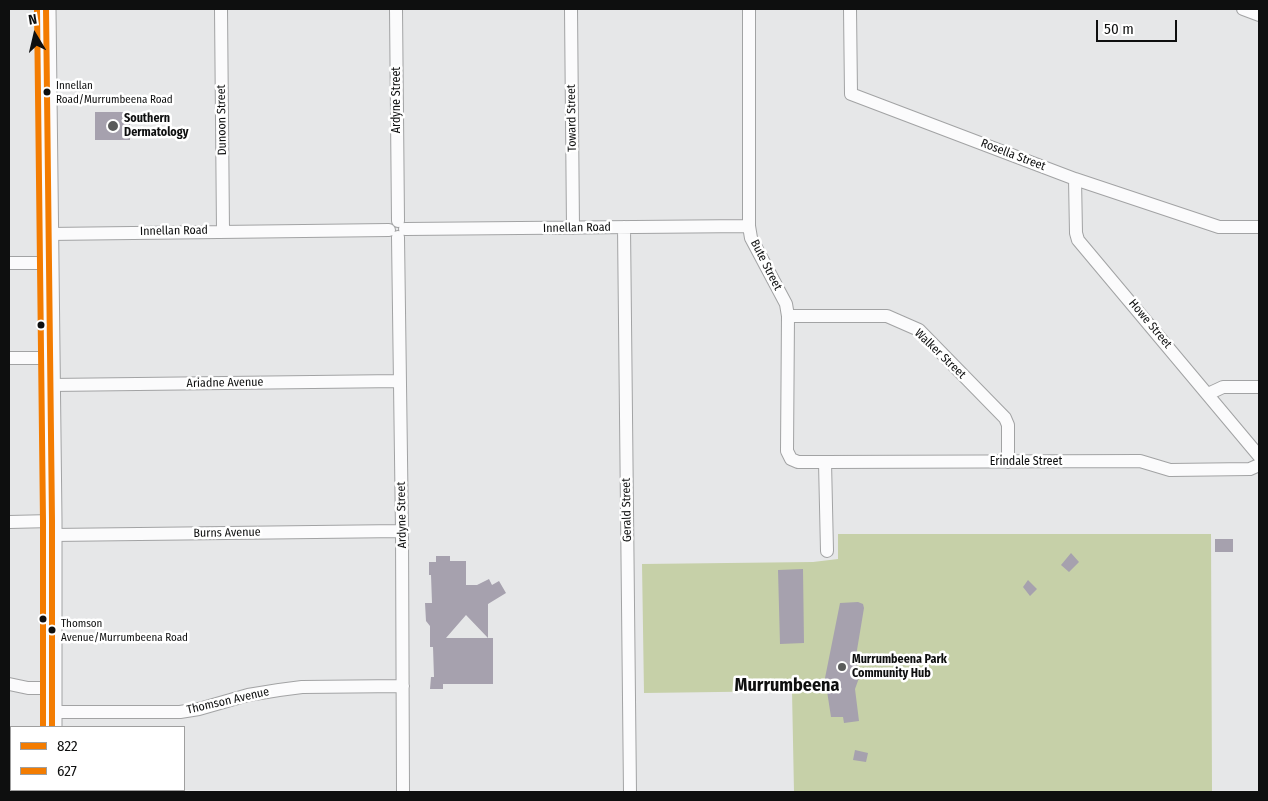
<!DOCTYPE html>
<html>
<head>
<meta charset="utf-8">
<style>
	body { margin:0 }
	#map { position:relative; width:1268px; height:801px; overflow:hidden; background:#e6e7e8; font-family:"Fira Sans Condensed",sans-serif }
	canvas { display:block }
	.frame { position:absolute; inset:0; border:10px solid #0e0f0f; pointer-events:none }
	.legend { position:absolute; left:10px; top:726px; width:175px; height:65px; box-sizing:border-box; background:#fff; border:1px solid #9f9f9f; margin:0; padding:6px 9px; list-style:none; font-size:15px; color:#0e0f0f }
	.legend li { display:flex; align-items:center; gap:10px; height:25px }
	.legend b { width:25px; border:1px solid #9f9f9f }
	.north { position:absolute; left:10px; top:10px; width:50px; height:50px; -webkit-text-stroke:4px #fff; paint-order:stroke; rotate:351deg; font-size:14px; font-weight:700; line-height:20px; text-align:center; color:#0e0f0f }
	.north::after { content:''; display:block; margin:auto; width:18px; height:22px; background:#0e0f0f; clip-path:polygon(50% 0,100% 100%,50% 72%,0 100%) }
	.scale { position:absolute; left:1096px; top:20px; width:81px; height:22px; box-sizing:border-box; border:2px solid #0e0f0f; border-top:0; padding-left:6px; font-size:15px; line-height:18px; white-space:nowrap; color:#0e0f0f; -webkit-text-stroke:4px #fff; paint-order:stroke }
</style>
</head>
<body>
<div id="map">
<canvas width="1268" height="801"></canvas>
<div class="frame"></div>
<ul class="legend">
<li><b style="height:6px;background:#f37c01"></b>822</li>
<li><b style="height:6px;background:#f37c01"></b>627</li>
</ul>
<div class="north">N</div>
<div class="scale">50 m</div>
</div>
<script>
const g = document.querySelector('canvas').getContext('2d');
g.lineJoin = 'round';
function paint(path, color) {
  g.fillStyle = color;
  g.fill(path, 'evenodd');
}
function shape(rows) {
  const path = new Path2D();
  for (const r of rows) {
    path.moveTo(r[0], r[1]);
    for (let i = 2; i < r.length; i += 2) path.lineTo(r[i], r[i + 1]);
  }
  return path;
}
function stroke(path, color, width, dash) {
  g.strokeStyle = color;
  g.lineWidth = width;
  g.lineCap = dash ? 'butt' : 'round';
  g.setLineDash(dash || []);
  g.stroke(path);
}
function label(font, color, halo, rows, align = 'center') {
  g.font = font + ' "Fira Sans Condensed",sans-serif';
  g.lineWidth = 5;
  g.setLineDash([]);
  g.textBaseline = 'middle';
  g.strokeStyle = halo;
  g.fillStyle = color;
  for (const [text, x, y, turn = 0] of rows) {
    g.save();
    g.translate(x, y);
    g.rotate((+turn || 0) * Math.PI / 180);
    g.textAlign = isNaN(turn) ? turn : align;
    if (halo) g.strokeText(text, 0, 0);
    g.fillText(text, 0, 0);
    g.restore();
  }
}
const green = shape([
	[838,534,1211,534,1212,792,794,792,792,691,644,693,642,564,813,562,838,559]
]);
const building = shape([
	[95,112,130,112,130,140,95,140],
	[1215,539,1233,539,1233,552,1215,552],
	[1071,553,1079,562,1069,572,1061,565],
	[436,556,450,556,450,561,466,561,466,585,477,585,489,579,492,585,499,581,506,593,488,604,488,638,493,638,493,684,443,684,443,689,430,689,431,677,434,677,433,647,430,647,430,626,426,621,425,603,432,603,431,575,429,575,429,562,436,562],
	[466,615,488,638,446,638],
	[803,569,804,643,780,644,778,570],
	[1028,580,1037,589,1030,596,1023,587],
	[858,602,863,604,864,608,856,656,859,678,855,689,859,721,844,723,843,717,831,717,825,678,840,603],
	[855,750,868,753,866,762,853,760]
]);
const street = shape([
	[221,9,223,231],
	[396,9,398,221],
	[571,9,573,228],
	[749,9,749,226,751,238,786,304,788,316,787,451,791,459,798,462,825,462,1140,461,1170,470,1250,469,1259,465],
	[850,9,851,94,1075,179,1219,227,1259,227],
	[1243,9,1259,15],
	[1075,179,1076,233,1078,240,1259,456],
	[624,227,630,792],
	[405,229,749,226],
	[48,234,389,230],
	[398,237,402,531,403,792],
	[9,263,48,263],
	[788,316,887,316,919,330,1005,418,1008,425,1008,462],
	[9,358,49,358],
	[50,385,400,381],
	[1208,394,1223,387,1259,387],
	[825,462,827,551],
	[9,522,52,521],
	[52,535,402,531],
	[9,684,28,688,52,688],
	[52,712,180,712,199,709,248,695,279,690,302,687,403,686]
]);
const secondary = shape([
	[46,9,52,521,52,727],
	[52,790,52,792]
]);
const bus1 = shape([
	[46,9,52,521,52,727]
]);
const bus2 = shape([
	[37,9,43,521,43,727]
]);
const markers = [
	[47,92,4.5,"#0e0f0f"],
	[113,126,6,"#5a5b5b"],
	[41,325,4.5,"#0e0f0f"],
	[43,619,4.5,"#0e0f0f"],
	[52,630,4.5,"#0e0f0f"],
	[842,667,5,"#5a5b5b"]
];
const busNames = [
	["Innellan",56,86],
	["Road/Murrumbeena Road",56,100],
	["Thomson",61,624],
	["Avenue/Murrumbeena Road",61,638]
];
const streetNames = [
	["Ardyne Street",397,100,-90],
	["Toward Street",572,118,-91],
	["Dunoon Street",222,120,-91],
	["Rosella Street",1013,155,21],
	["Innellan Road",577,228,-1],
	["Innellan Road",174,231,-1],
	["Bute Street",766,265,63],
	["Howe Street",1150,324,50],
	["Walker Street",940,354,44],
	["Ariadne Avenue",225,383,-1],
	["Erindale Street",1026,462],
	["Gerald Street",627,510,-91],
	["Ardyne Street",402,515,-91],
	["Burns Avenue",227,533,-1],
	["Thomson Avenue",228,701,-13]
];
const poiNames = [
	["Southern",124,119],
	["Dermatology",124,133],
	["Murrumbeena Park",852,660],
	["Community Hub",852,674]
];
const districtNames = [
	["Murrumbeena",787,686]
];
paint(green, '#c6d0a8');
paint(building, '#a6a1ae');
stroke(street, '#a2a3a4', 14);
stroke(secondary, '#a2a3a4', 21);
stroke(street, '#fbfbfc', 12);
stroke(secondary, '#fbfbfc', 19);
stroke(bus1, '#f37c01', 6);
stroke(bus2, '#f37c01', 6);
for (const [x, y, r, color] of markers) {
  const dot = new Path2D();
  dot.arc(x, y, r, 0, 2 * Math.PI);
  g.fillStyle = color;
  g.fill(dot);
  stroke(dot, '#fff', 2);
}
label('11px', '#0e0f0f', '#fff', busNames, 'left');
label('12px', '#0e0f0f', '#fff', streetNames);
label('bold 12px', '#0e0f0f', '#fff', poiNames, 'left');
label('bold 18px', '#0e0f0f', '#fff', districtNames);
</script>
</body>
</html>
